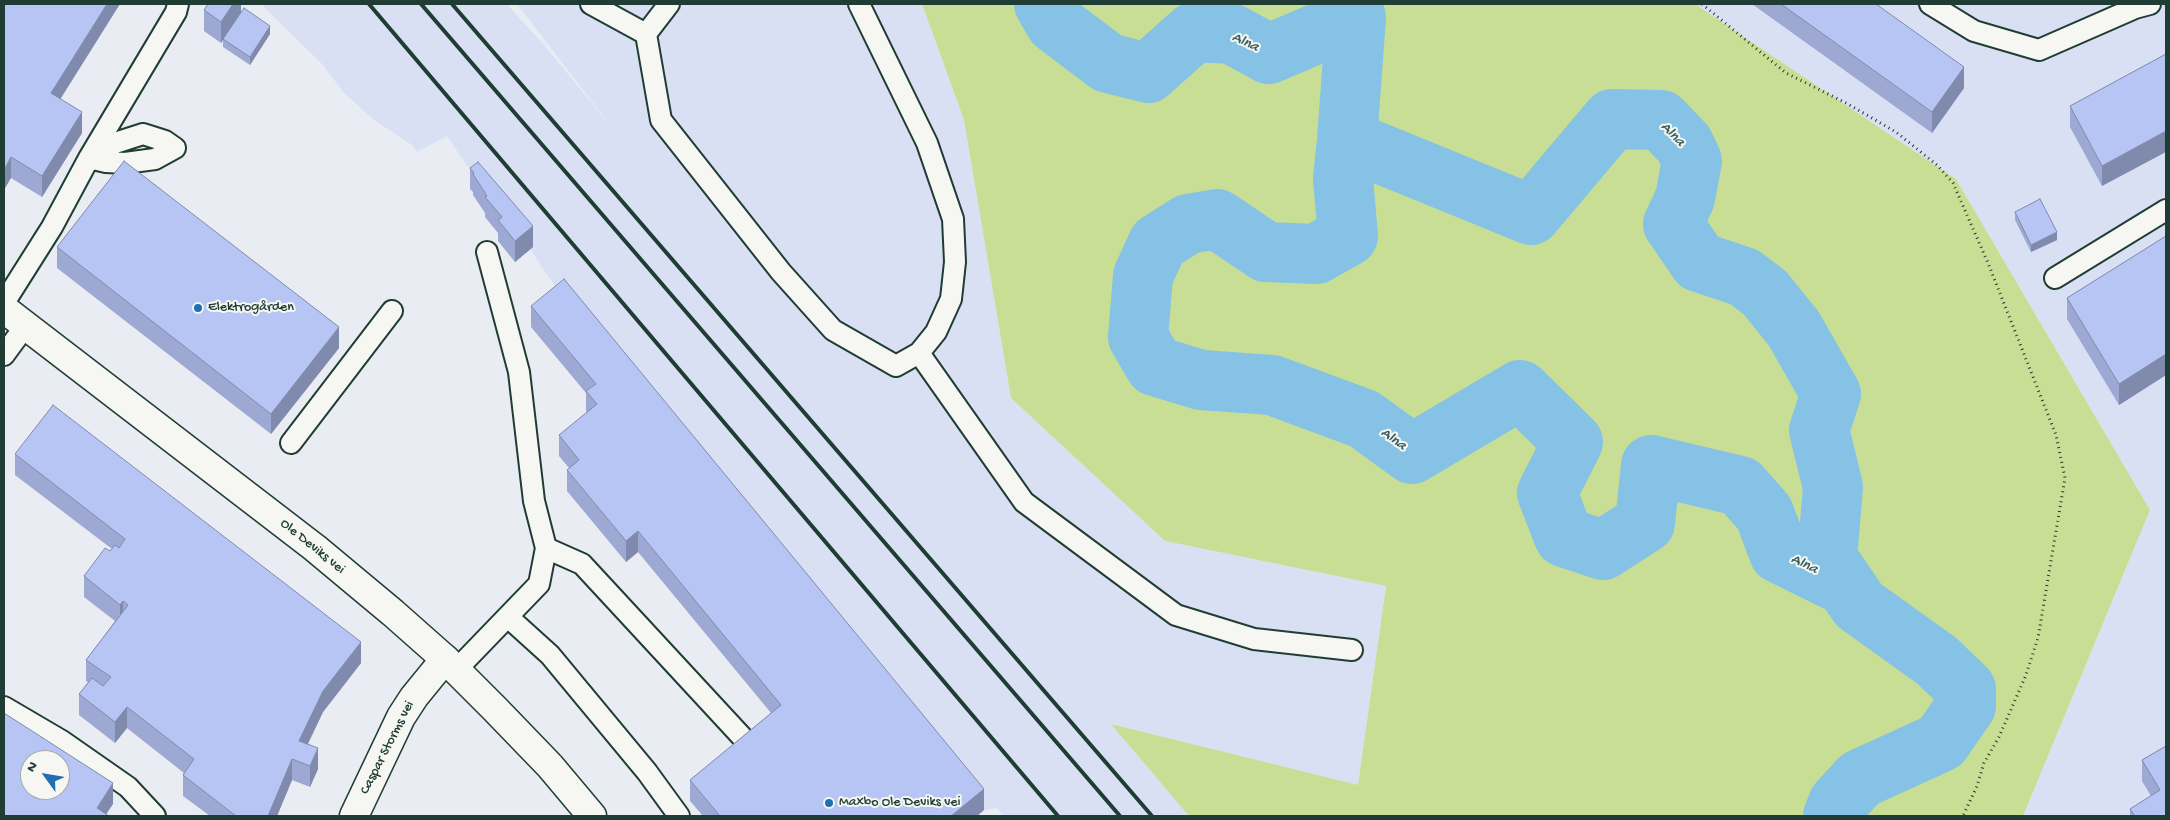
<!DOCTYPE html>
<html>
<head>
<meta charset="utf-8">
<style>
	body { margin:0 }
	#map { position:relative; width:2170px; height:820px; overflow:hidden; background:#e9ecf3; font-family:"Gochi Hand",sans-serif }
	canvas { display:block }
	.frame { position:absolute; inset:0; border:5px solid #1f3d34; pointer-events:none }
	.north { position:absolute; left:20px; top:750px; width:50px; height:50px; box-sizing:border-box; background:#f6f6f2; border:1px solid #a0aca6; border-radius:50%; rotate:302deg; font-size:14px; font-weight:700; line-height:20px; text-align:center; color:#1f3d34 }
	.north::after { content:''; display:block; margin:auto; width:18px; height:22px; background:#1f6fb2; clip-path:polygon(50% 0,100% 100%,50% 72%,0 100%) }
</style>
</head>
<body>
<div id="map">
<canvas width="2170" height="820"></canvas>
<div class="frame"></div>
<div class="north">N</div>
</div>
<script>
const g = document.querySelector('canvas').getContext('2d');
g.lineJoin = 'round';
function paint(path, color) {
  g.fillStyle = color;
  g.fill(path, 'evenodd');
}
function shape(rows) {
  const path = new Path2D();
  for (const r of rows) {
    path.moveTo(r[0], r[1]);
    for (let i = 2; i < r.length; i += 2) path.lineTo(r[i], r[i + 1]);
  }
  return path;
}
function stroke(path, color, width, dash) {
  g.strokeStyle = color;
  g.lineWidth = width;
  g.lineCap = dash ? 'butt' : 'round';
  g.setLineDash(dash || []);
  g.stroke(path);
}
function label(font, color, halo, rows, align = 'center') {
  g.font = font + ' "Gochi Hand",sans-serif';
  g.lineWidth = 4;
  g.setLineDash([]);
  g.textBaseline = 'middle';
  g.strokeStyle = halo;
  g.fillStyle = color;
  for (const [text, x, y, turn = 0] of rows) {
    g.save();
    g.translate(x, y);
    g.rotate((+turn || 0) * Math.PI / 180);
    g.textAlign = isNaN(turn) ? turn : align;
    if (halo) g.strokeText(text, 0, 0);
    g.fillText(text, 0, 0);
    g.restore();
  }
}
const built = shape([
	[261,4,507,4,544,45,614,130,517,4,922,4,964,120,1011,398,1165,541,1386,586,1358,786,1112,724,1189,816,1004,816,997,808,984,810,564,300,530,249,474,176,447,136,417,152,412,145,374,120,344,93,323,65],
	[1695,4,2166,4,2166,816,2023,816,2150,510,1956,179]
]);
const green = shape([
	[922,4,1695,4,1956,179,2150,510,2023,816,1189,816,1111,724,1358,785,1386,586,1165,541,1011,398,964,120]
]);
const river = shape([
	[1044,4,1055,23,1108,63,1148,73,1194,32,1232,34,1269,54,1356,17,1347,140,1531,215,1612,119,1661,120,1684,144,1692,161,1685,198,1673,224,1699,262,1744,277,1765,293,1794,329,1831,394,1819,430,1833,487,1827,558,1859,605,1937,661,1966,689,1966,706,1941,742,1860,779,1838,803,1833,816],
	[1347,140,1343,179,1348,236,1316,254,1266,252,1217,219,1188,224,1158,243,1143,276,1138,337,1155,366,1201,380,1272,385,1364,419,1412,454,1520,390,1573,442,1547,493,1564,537,1603,550,1645,523,1651,465,1740,486,1764,513,1779,553,1846,586]
]);
const path = shape([
	[1702,4,1786,73,1846,103,1896,132,1937,165,1953,183,1988,263,2056,435,2065,478,2038,638,2026,675,1999,737,1984,763,1977,786,1963,816]
]);
const service = shape([
	[591,4,646,34,661,120,781,272,833,330,896,366,919,353,936,332,951,299,955,262,953,219,927,143,859,4],
	[1930,4,1974,31,2039,50,2135,8,2150,4],
	[646,34,669,4],
	[143,134,165,141,175,148,155,159,125,163,106,162,89,158,115,143,143,134],
	[2055,278,2166,210],
	[4,303,52,227,89,158,176,12,178,4],
	[919,353,1024,502,1176,615,1254,639,1352,650],
	[4,355,26,325],
	[291,443,392,311],
	[546,548,582,564,743,738],
	[508,617,550,655,647,772,679,816],
	[456,670,539,584,546,548,534,501,519,372,487,252],
	[4,707,62,741,128,787,155,816]
]);
const minor = shape([
	[354,816,401,717,414,697,445,659]
]);
const tertiary = shape([
	[4,309,315,548,393,613,445,659,495,709,550,766,592,816]
]);
const rail = shape([
	[369,4,1058,816],
	[421,4,1120,816],
	[452,4,1152,816]
]);
const wall = shape([
	[4,4,60,99,82,133,42,197,11,178],
	[241,4,241,12,270,34,250,65,223,47,223,40,221,43,204,31,204,10],
	[1752,4,1876,4,1964,88,1932,133],
	[2166,54,2102,186,2070,127,2070,106],
	[470,168,533,247,515,262,498,241,498,233,485,217,485,213,473,195,473,192,470,189],
	[2015,212,2057,240,2031,252,2015,220],
	[2166,236,2166,375,2119,405,2067,319,2067,298],
	[57,247,339,348,271,434,57,268],
	[531,306,984,810,977,816,703,816,690,801,690,780,771,713,638,552,626,562,567,491,567,470,569,468,559,456,559,435,587,412,586,412,586,393,531,327],
	[15,454,361,663,323,712,308,744,318,769,310,787,292,780,277,816,210,816,183,796,183,775,184,773,127,728,115,743,79,715,79,694,88,682,86,681,86,660,115,621,84,597,84,576,112,549,15,475],
	[2166,746,2166,816,2130,816,2130,809,2151,796,2142,781,2142,760]
]);
const shadedWall = shape([
	[107,4,120,4,51,114,51,93],
	[233,4,241,4,241,12,221,43,221,22],
	[270,26,270,34,250,65,250,57],
	[1964,67,1964,88,1932,133,1932,112],
	[82,112,82,133,42,197,42,176],
	[2166,131,2166,152,2102,186,2102,166],
	[11,157,11,178,4,190,4,170],
	[533,226,533,247,515,262,515,241],
	[2057,232,2057,240,2031,252,2031,245],
	[339,327,339,348,271,434,271,414],
	[2166,354,2166,375,2119,405,2119,384],
	[638,531,638,552,626,562,626,541],
	[123,601,123,622,120,625,120,605],
	[361,642,361,663,323,712,299,762,299,741,323,691],
	[127,707,127,728,115,743,115,722],
	[318,748,318,769,310,787,310,766],
	[292,759,292,780,277,816,268,816],
	[113,783,113,804,105,816,97,808],
	[984,789,984,810,977,816,951,816]
]);
const building = shape([
	[4,4,107,4,51,93,82,112,42,176,11,157,4,170,4,4],
	[208,4,233,4,221,22,204,10,208,4],
	[1781,4,1876,4,1964,67,1932,112,1781,4],
	[244,8,270,26,250,57,223,39,244,8],
	[2166,54,2166,131,2102,166,2070,106,2166,54],
	[124,161,339,327,271,414,57,247,124,161],
	[478,162,533,226,515,241,498,220,502,217,485,197,487,196,473,174,474,173,470,168,478,162],
	[2040,199,2057,232,2031,245,2015,212,2040,199],
	[2166,236,2166,354,2119,384,2067,298,2166,236],
	[564,279,984,789,951,816,720,816,690,780,781,705,638,531,626,541,567,470,579,460,559,435,597,404,586,391,596,384,531,306,564,279],
	[53,405,361,642,323,691,299,741,318,748,310,766,292,759,268,816,236,816,183,775,194,759,127,707,115,722,79,694,92,678,103,686,111,677,86,660,128,605,123,601,120,605,84,576,105,548,110,551,115,545,119,548,125,539,15,454,53,405],
	[4,713,113,783,97,808,109,816,4,816,4,713],
	[30,760,60,760,60,790,30,790,30,760],
	[2166,746,2166,816,2135,816,2130,809,2160,790,2142,760,2166,746]
]);
const markers = [
	[198,308,5,"#1f6fb2"],
	[829,803,5,"#1f6fb2"]
];
const poiNames = [
	["Elektrogården",208,308],
	["Maxbo Ole Deviks vei",839,803]
];
const streetNames = [
	["Ole Deviks vei",312,547,39],
	["Caspar Storms vei",388,748,-63]
];
const waterNames = [
	["Alna",1245,43,25],
	["Alna",1672,135,46],
	["Alna",1393,440,36],
	["Alna",1804,565,26]
];
paint(built, '#dae0f4');
paint(green, '#c7de94');
stroke(river, '#85c2e5', 60);
stroke(service, '#1f3d34', 24);
stroke(minor, '#1f3d34', 31);
stroke(tertiary, '#1f3d34', 31);
stroke(path, '#1f3d34', 3, [1, 4]);
stroke(service, '#f6f6f2', 20);
stroke(minor, '#f6f6f2', 28);
stroke(tertiary, '#f6f6f2', 28);
stroke(rail, '#1f3d34', 4);
paint(wall, '#9da9d3');
paint(shadedWall, '#808aac');
paint(building, '#b7c5f5');
stroke(building, '#808aac', 1);
for (const [x, y, r, color] of markers) {
  const dot = new Path2D();
  dot.arc(x, y, r, 0, 2 * Math.PI);
  g.fillStyle = color;
  g.fill(dot);
  stroke(dot, '#f6f6f2', 2);
}
label('14px', '#1f3d34', '#f6f6f2', poiNames, 'left');
label('14px', '#1f3d34', '#f6f6f2', streetNames);
label('italic 15px', '#385e60', '#f6f6f2', waterNames);
</script>
</body>
</html>
